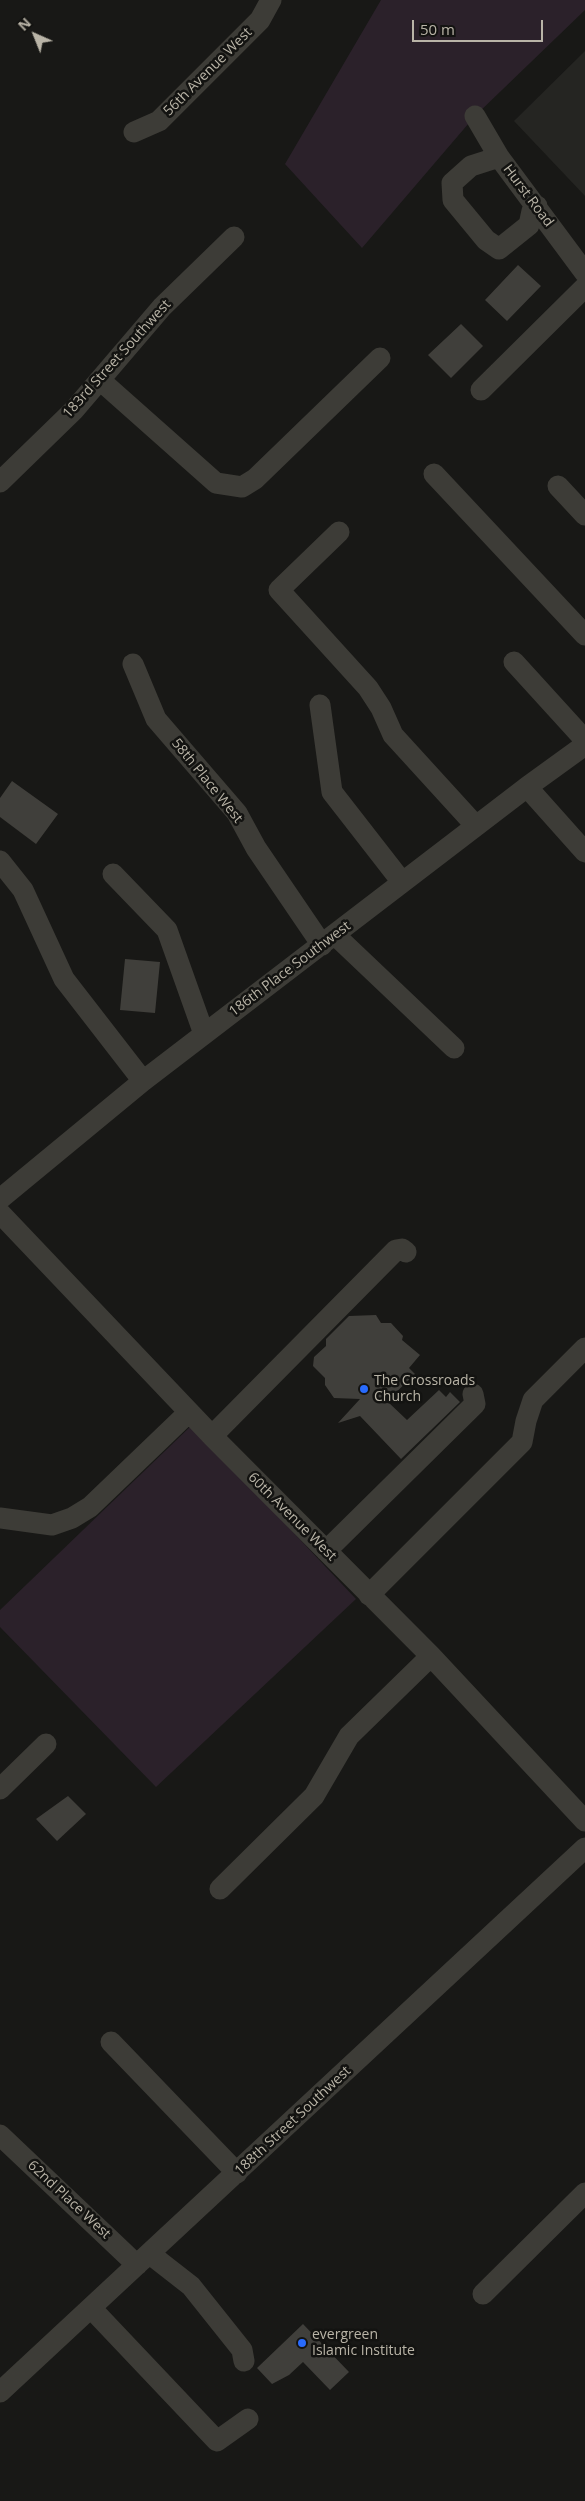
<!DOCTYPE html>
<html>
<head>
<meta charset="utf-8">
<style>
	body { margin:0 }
	#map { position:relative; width:585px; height:2501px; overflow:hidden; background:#181816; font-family:"Open Sans",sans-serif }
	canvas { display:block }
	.north { position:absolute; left:10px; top:10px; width:50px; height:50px; -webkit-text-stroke:4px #131311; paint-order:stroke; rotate:316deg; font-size:14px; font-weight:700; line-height:20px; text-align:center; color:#b9b4a7 }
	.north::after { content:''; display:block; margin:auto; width:18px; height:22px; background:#b9b4a7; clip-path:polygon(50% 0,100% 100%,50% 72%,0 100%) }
	.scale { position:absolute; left:412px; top:20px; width:131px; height:22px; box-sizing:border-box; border:2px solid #b9b4a7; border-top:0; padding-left:6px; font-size:15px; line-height:18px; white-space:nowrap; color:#b9b4a7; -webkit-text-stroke:4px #131311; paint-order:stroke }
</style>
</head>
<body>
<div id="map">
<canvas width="585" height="2501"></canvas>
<div class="north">N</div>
<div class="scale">50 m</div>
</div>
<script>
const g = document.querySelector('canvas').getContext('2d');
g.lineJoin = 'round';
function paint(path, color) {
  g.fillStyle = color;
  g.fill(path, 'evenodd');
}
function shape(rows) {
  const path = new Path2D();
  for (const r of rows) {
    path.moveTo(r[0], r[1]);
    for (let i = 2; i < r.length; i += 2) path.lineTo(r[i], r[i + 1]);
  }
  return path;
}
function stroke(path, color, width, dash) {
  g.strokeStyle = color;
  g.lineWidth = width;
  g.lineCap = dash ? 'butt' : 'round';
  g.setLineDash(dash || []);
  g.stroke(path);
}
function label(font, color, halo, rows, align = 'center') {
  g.font = font + ' "Open Sans",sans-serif';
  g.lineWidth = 5;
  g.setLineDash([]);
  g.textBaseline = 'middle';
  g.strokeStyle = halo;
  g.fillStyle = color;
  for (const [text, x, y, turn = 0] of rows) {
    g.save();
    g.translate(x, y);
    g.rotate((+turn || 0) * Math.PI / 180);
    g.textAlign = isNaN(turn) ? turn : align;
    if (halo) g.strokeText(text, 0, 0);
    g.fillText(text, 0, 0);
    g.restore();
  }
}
const built = shape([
	[585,51,585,196,514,121]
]);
const green = shape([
	[381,0,585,0,585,10,475,116,362,248,285,164],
	[192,1425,356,1599,156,1787,0,1627,0,1610]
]);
const building = shape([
	[518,265,541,286,507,321,485,300],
	[461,324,483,346,451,378,428,355],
	[12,781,58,814,36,844,0,817,0,798],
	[125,959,160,962,155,1013,120,1010],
	[376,1315,381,1323,391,1323,403,1336,402,1340,420,1355,409,1368,415,1374,387,1401,407,1420,439,1390,446,1397,450,1392,460,1402,401,1459,360,1416,338,1423,360,1399,334,1398,325,1385,325,1378,313,1366,314,1357,326,1346,326,1339,349,1316],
	[68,1796,86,1814,57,1841,36,1819],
	[303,2324,349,2372,330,2390,303,2362,289,2375,272,2384,257,2368]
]);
const minor = shape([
	[475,116,499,157,585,273],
	[134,132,159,121,260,20,271,0],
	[499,157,471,166,452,183,453,200,486,240,499,249,529,225,532,211,537,206],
	[100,380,216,483,242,487,255,479,380,358],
	[481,390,585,287],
	[434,474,585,635],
	[0,482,74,410,162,307,234,237],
	[558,486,585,515],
	[339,532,279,590,368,688,381,708,393,735,476,826],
	[514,662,585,740],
	[133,664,156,719,237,813,256,848,322,945],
	[320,705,332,792,402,882],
	[527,787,585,852],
	[0,861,23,890,64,979,143,1081],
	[113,874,167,930,204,1034],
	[335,935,454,1048],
	[0,1199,143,1081,527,787,585,745],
	[0,1213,212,1436,431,1656,585,1821],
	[212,1436,396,1250,402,1249,406,1252],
	[0,1518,52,1525,72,1518,90,1507,189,1412],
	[326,1551,475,1404,473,1394],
	[369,1595,522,1442,526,1421,533,1400,585,1348],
	[0,1789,46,1744],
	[220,1889,314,1796,349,1736,431,1656],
	[111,2042,237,2173],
	[0,2135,137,2265],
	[150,2254,191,2286,242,2350,244,2361],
	[483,2294,585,2193],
	[91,2308,217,2441,248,2419],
	[0,2392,585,1848]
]);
const markers = [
	[364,1389,5,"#296bfd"],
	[302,2343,5,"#296bfd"]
];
const streetNames = [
	["56th Avenue West",208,72,-45],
	["Hurst Road",528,196,53],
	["183rd Street Southwest",117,359,-48],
	["58th Place West",207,781,51],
	["186th Place Southwest",290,969,-37],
	["60th Avenue West",292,1517,45],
	["188th Street Southwest",293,2121,-43],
	["62nd Place West",69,2200,43]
];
const poiNames = [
	["The Crossroads",374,1381],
	["Church",374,1397],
	["evergreen",312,2335],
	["Islamic Institute",312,2351]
];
paint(built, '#252522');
paint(green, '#2b212a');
paint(building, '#403f3b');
stroke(minor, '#3d3c37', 21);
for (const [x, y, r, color] of markers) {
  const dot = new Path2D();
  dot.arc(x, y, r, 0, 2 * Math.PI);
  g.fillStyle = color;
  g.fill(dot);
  stroke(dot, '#131311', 2);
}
label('14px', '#b9b4a7', '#131311', streetNames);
label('14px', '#b9b4a7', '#131311', poiNames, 'left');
</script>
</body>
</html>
